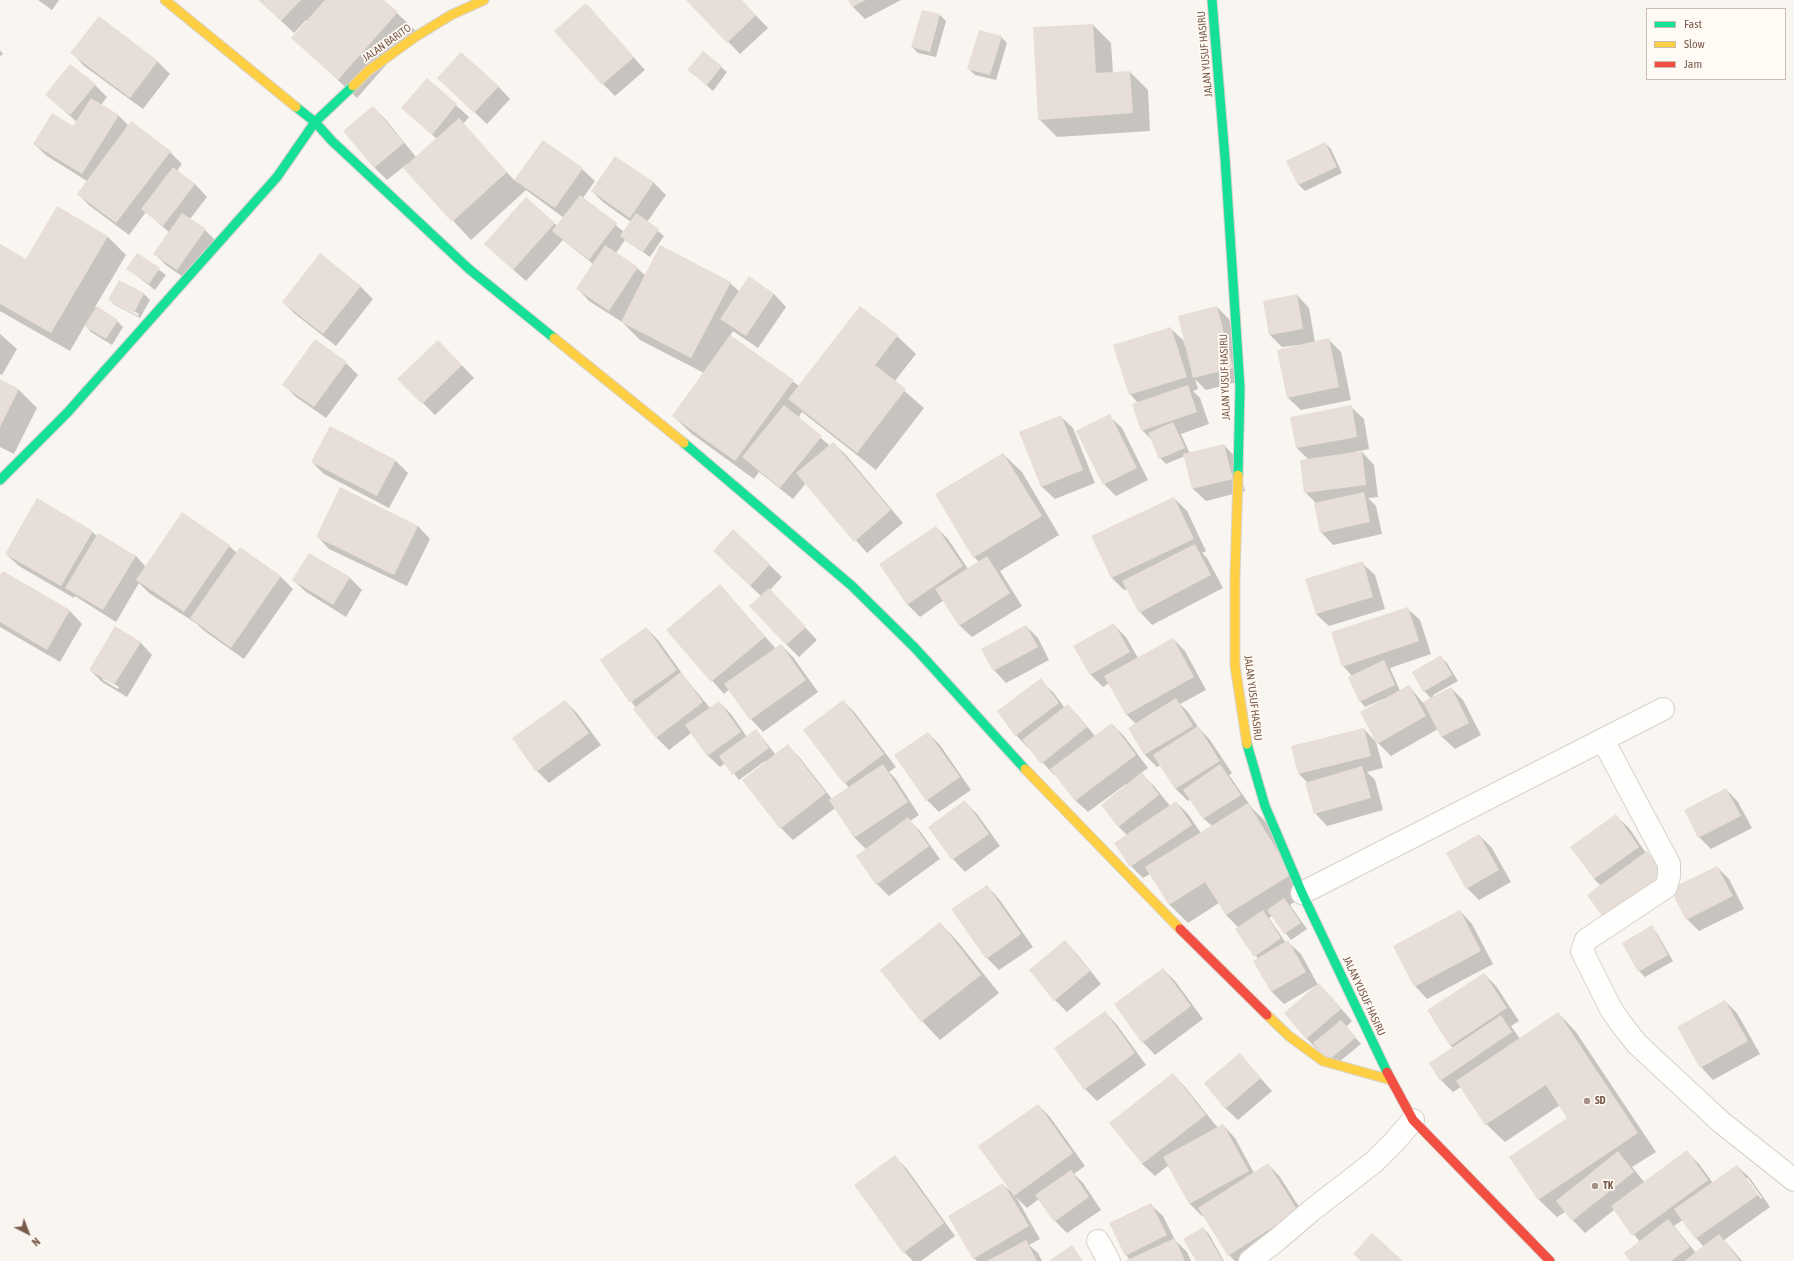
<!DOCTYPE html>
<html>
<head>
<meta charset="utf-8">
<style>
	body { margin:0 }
	#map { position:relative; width:1794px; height:1261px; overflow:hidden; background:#f9f5f0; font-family:"Asap Condensed",sans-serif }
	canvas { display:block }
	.legend { position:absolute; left:1646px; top:8px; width:140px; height:72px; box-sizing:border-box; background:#fffaf3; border:1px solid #cabbb1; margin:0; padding:5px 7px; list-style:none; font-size:12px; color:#7a5c4d }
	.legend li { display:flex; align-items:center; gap:8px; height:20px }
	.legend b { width:20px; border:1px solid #cabbb1 }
	.north { position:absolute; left:8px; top:1213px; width:40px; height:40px; -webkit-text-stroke:3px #fffaf3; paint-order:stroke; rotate:138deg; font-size:11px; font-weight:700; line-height:16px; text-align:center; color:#7a5c4d }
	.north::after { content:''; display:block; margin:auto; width:14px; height:18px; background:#7a5c4d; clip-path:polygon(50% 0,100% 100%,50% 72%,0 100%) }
</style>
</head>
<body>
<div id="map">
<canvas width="1794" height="1261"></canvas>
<ul class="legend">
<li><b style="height:5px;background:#16e098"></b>Fast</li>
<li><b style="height:5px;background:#ffcf43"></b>Slow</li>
<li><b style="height:5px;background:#f24e42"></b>Jam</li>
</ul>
<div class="north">N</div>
</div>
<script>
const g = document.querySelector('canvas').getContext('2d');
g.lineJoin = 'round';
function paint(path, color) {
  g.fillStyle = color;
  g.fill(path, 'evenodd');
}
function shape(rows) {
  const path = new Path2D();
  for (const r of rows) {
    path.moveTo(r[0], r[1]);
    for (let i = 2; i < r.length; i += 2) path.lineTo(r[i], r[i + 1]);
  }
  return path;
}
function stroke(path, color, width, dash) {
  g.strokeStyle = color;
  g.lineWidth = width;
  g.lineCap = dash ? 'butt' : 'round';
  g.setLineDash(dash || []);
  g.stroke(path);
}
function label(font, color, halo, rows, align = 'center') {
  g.font = font + ' "Asap Condensed",sans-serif';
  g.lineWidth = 3.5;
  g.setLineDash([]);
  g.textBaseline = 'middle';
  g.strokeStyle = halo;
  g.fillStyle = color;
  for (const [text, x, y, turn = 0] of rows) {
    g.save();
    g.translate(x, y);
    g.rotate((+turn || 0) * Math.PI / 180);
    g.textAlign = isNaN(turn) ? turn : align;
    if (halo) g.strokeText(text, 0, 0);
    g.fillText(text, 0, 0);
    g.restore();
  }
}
const shadow = shape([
	[38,0,59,0,52,10],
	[259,0,383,0,416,31,357,98,293,38,307,22,306,20,294,33],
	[688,0,741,0,768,28,740,54],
	[849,0,901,0,865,19,853,7],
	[940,15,946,21,936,57,918,53,912,47],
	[99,17,158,62,170,74,143,109,84,66,72,53],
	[598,17,645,70,615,96,603,84],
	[1093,25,1111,43,1113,73,1130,72,1148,90,1150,131,1057,137,1039,119],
	[1001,37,1007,43,996,80,975,75,969,69],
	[0,50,3,54,0,56],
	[721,67,727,72,713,91,689,70],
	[427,79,469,117,463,124,515,181,582,169,595,181,583,198,624,232,631,222,604,203,592,191,615,157,654,183,666,195,647,222,664,236,650,257,625,240,616,253,637,268,646,276,730,283,740,292,749,278,774,294,786,307,758,348,733,331,730,336,799,386,897,336,916,354,894,382,924,408,876,470,802,412,798,418,830,446,833,443,846,455,903,523,867,553,806,483,793,499,759,472,754,479,692,434,673,416,704,373,640,340,622,322,589,301,577,288,593,264,563,240,526,281,498,256,554,223,557,226,564,218,526,190,471,240,404,168,408,165,407,164,387,180,375,168,373,107,386,120,416,157,437,139,402,108],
	[95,85,107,97,101,105,118,115,129,126,170,152,182,164,177,171,195,184,207,197,190,219,205,230,217,242,189,281,167,266,155,254,169,232,146,212,129,235,90,206,78,194,87,181,47,156,34,144,73,128,77,122,46,95],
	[498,86,510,99,487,124,451,90],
	[1325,143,1331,149,1342,173,1305,191,1299,185,1287,161],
	[57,207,108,237,126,255,95,307,117,321,123,327,112,345,91,332,85,325,70,351,0,311,0,245,27,260],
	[138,254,166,275,155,290,128,269],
	[320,255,361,287,373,299,336,346,295,314,283,302],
	[119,281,144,294,150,300,140,318,115,305,109,299],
	[115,302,139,314,138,316,115,304],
	[1297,295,1309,308,1315,342,1328,339,1341,352,1351,400,1301,410,1288,398,1278,351,1297,346,1297,345,1282,347,1270,335,1264,302],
	[1217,307,1229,319,1245,380,1206,390,1195,379,1198,389,1193,391,1200,398,1209,424,1181,434,1190,454,1224,445,1236,458,1245,491,1206,501,1193,489,1185,456,1166,464,1160,458,1152,440,1142,430,1138,403,1130,394,1170,328,1183,340,1185,346,1186,346],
	[0,334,17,349,2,375,0,374],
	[450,353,474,378,435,415,399,379],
	[346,363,358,375,326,418,296,397,284,385],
	[0,381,19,390,37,408,14,454,0,447],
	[1351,407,1364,419,1369,449,1354,452,1354,453,1362,452,1374,465,1378,497,1368,498,1376,506,1382,534,1333,545,1321,532,1316,503,1305,492,1308,459,1297,448,1291,418],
	[1060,416,1073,428,1095,483,1055,499,1042,487,1020,433],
	[1109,416,1122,428,1148,480,1116,496,1104,484],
	[1003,454,1022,472,1059,535,1000,571,1022,606,972,637,959,625,944,600,920,617,907,604,936,527,948,539,968,569,979,562,974,557],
	[396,461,408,473,389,508,324,474,312,462],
	[1174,498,1187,511,1206,551,1202,553,1207,558,1223,588,1152,625,1140,612,1128,589,1124,590,1112,578,1093,537],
	[418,526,430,539,407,586,329,549,317,536],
	[733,530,782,577,770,590,817,640,799,657,786,644,761,596,726,563],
	[92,532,97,536,136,556,146,567,229,546,237,553,240,548,281,577,293,589,244,659,203,630,197,624,149,593,139,583,116,622,75,596,74,598,19,566,6,554],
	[309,554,350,578,362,590,346,617,306,592,293,580],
	[1362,563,1375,575,1385,609,1329,626,1316,614],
	[3,572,70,611,82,624,60,662,0,627,0,577],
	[720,585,776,649,781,645,793,657,818,692,763,732,751,719,730,689,724,694,667,630],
	[1407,608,1420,620,1431,654,1390,668,1400,691,1409,686,1423,703,1431,698,1424,691,1441,657,1447,663,1458,681,1433,695,1434,697,1451,688,1463,700,1481,735,1455,749,1442,737,1438,729,1391,756,1378,743,1383,699,1365,707,1360,701,1352,676,1343,666],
	[1113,624,1126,637,1138,658,1173,639,1185,651,1206,690,1180,704,1188,712,1198,727,1210,740,1232,773,1229,775,1252,808,1266,822,1309,892,1290,905,1307,929,1291,940,1272,916,1269,918,1286,943,1288,942,1301,954,1318,985,1331,997,1352,1021,1346,1027,1361,1044,1334,1066,1306,1038,1317,985,1284,1004,1271,991,1258,959,1239,928,1226,915,1219,903,1188,923,1170,905,1150,874,1143,878,1131,866,1127,835,1118,826,1127,786,1126,784,1088,812,1075,800,1056,774,1054,775,1029,747,1028,748,1016,735,998,711,1040,680,1053,692,1065,708,1068,705,1080,718,1095,736,1112,724,1124,736,1148,768,1141,773,1154,786,1170,806,1176,802,1188,814,1201,833,1212,826,1204,819,1191,799,1188,801,1176,789,1161,765,1157,767,1145,755,1129,728,1136,724,1127,715,1109,683,1103,687,1090,674],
	[1026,626,1038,638,1049,660,1006,683,994,670],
	[646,628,658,640,686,679,710,708,719,702,731,714,747,737,756,730,776,755,788,746,800,758,832,799,849,788,804,730,843,701,855,713,896,767,889,772,895,778,919,815,910,821,920,831,940,859,889,896,877,884,866,849,855,838,835,808,793,840,781,828,765,761,739,780,726,763,720,767,707,755,691,733,669,750,657,738,635,709,636,708,601,660],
	[140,642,152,655,127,697,102,682,90,670],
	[103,677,119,687,118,689,103,680],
	[565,701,577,713,601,745,549,783,537,771],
	[1364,729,1376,742,1383,768,1367,772,1375,780,1383,810,1327,826,1315,813,1308,783,1299,774],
	[928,733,940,745,971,790,939,812,927,800],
	[1726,789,1738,802,1752,828,1711,849,1699,837],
	[965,802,977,814,1000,846,965,872,953,859],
	[1616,816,1629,828,1646,853,1659,865,1675,888,1717,867,1729,879,1744,909,1699,931,1687,919,1673,892,1601,886,1594,879],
	[1479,835,1492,848,1511,882,1479,900,1467,888],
	[987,886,999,899,1033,947,999,970,987,958],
	[1460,911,1472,924,1493,964,1427,999,1415,986],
	[940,923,958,942,999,993,940,1040,922,1021],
	[1651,927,1657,933,1673,961,1645,977,1639,971],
	[1065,942,1077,954,1101,984,1067,1012,1055,1000],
	[1163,969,1175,981,1203,1019,1155,1055,1143,1042,1115,1005],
	[1484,974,1496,986,1519,1021,1511,1026,1520,1039,1558,1013,1576,1032,1656,1152,1632,1167,1645,1183,1687,1152,1699,1164,1713,1183,1737,1166,1750,1178,1770,1207,1724,1240,1742,1261,1631,1261,1640,1242,1614,1210,1585,1233,1565,1212,1557,1217,1538,1199,1568,1118,1560,1105,1505,1142,1486,1124,1461,1087,1453,1092,1441,1080,1453,1048,1450,1045],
	[1746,1178,1748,1178,1762,1198,1761,1199],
	[1683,1220,1696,1238,1704,1247,1696,1253,1674,1226],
	[1725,1001,1737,1013,1760,1054,1713,1080,1701,1067],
	[1105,1012,1117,1025,1146,1065,1097,1101,1085,1089],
	[1240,1055,1272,1091,1238,1120,1225,1108],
	[1173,1074,1185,1087,1218,1128,1223,1125,1235,1138,1254,1173,1268,1164,1280,1177,1310,1224,1251,1261,1235,1261,1229,1255,1204,1215,1202,1216,1190,1204,1169,1165,1155,1176,1142,1164],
	[1038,1105,1050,1117,1085,1166,1074,1174,1083,1183,1101,1210,1067,1233,1055,1221,1039,1199,1027,1208,1016,1197,1040,1239,1029,1245,1038,1253,1042,1261,977,1261,974,1258,1003,1185,1013,1193],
	[895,1157,907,1169,955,1236,921,1261,913,1261,904,1252],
	[1150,1204,1163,1216,1175,1240,1187,1252,1191,1261,1127,1261,1130,1260,1126,1255],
	[1203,1228,1209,1234,1224,1261,1197,1261]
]);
const building = shape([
	[258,0,301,0,281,21],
	[325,0,384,0,398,12,338,80,291,38],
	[686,0,742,0,756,15,727,43],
	[848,0,866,0,852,7],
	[586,3,634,57,602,85,554,31],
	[922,10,940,14,930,52,911,47],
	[99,16,158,61,130,98,70,53],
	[1093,24,1096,73,1130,71,1133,113,1038,120,1033,27],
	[979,30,1002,36,990,75,967,69],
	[703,51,722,66,707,85,687,70],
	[461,52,499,86,474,113,437,78],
	[70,64,96,84,70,115,45,95],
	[427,78,457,104,432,135,401,108],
	[91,98,119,115,82,174,33,144,52,113,73,126],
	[373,106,404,143,374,168,343,131],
	[459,118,507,172,452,222,403,168],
	[131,121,171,151,116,223,77,194],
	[543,140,583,168,555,208,514,180],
	[1325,142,1337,167,1298,185,1286,161],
	[615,156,654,182,630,218,591,191],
	[173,167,195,184,163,226,141,209],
	[580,195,617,223,589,260,552,231],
	[526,197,555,223,513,270,484,244],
	[57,206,108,236,51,333,0,304,0,244,26,259],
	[182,213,206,229,177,270,153,254],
	[636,213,659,229,643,252,620,236],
	[605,245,638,267,609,311,576,289],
	[660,245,731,282,691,358,621,322],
	[137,253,160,268,149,284,126,269],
	[320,253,361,286,323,334,282,302],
	[749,276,774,294,746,336,720,319],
	[119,280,144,293,134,313,108,300],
	[1297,294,1303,329,1269,335,1263,301],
	[97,306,118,320,106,339,84,326],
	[860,306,898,335,875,365,906,389,857,453,788,399],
	[1217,306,1233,368,1193,378,1178,316],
	[1171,327,1187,377,1129,395,1113,345],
	[730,335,794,380,735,461,672,416],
	[1329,338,1339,387,1287,398,1277,350],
	[315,339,347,362,314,407,282,385],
	[438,340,462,365,422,404,397,379],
	[0,379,19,389,0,427],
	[1188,385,1197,412,1141,431,1132,404],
	[784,405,822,436,780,488,742,457],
	[1352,405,1357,437,1296,448,1290,417],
	[1110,414,1137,468,1103,485,1076,431],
	[1061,415,1083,470,1041,487,1019,432],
	[1173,422,1185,448,1159,459,1148,433],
	[330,426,396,460,377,496,311,462],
	[833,442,891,510,854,542,796,473],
	[1224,444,1233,479,1192,489,1183,454],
	[1362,451,1366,485,1304,493,1300,460],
	[1003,453,1042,516,973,558,935,494],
	[340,487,418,526,394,575,316,537],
	[1364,492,1370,522,1320,533,1314,503],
	[1174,497,1194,539,1111,578,1091,536],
	[37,498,93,531,61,586,5,554],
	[182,512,230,545,184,612,136,580],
	[936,526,963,566,907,605,879,564],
	[733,529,770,564,750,586,713,551],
	[98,533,136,556,103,610,65,588],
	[1195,544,1211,575,1139,613,1122,581],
	[240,547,281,576,231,648,190,618],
	[309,553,350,577,333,605,292,580],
	[987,556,1010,593,959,626,935,589],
	[1363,561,1373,597,1316,614,1305,579],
	[3,571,70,610,47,650,0,622,0,575],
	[720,584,765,637,711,682,666,630],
	[769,588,806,627,786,645,749,606],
	[1408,607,1419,641,1342,667,1331,632],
	[1114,623,1130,652,1090,675,1073,646],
	[1026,625,1038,647,993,671,981,649],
	[115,626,141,642,114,685,89,670],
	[646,627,677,670,630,703,600,660],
	[1173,638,1194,677,1126,715,1104,676],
	[781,644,806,680,750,720,724,684],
	[1441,655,1452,675,1423,692,1412,672],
	[1384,660,1395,685,1359,702,1348,677],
	[681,672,703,702,656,738,633,709],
	[1041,678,1059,703,1015,736,997,711],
	[1409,685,1426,716,1377,744,1360,712],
	[1451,687,1469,723,1441,737,1423,702],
	[1176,698,1193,726,1144,755,1128,728],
	[565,700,589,733,536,772,512,738],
	[843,700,884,754,844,784,803,730],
	[719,701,741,732,707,756,685,725],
	[1068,704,1087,727,1041,764,1022,740],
	[1112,723,1136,755,1075,801,1050,769],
	[1198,726,1220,761,1175,789,1153,755],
	[1364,728,1371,756,1298,774,1291,746],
	[756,729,769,748,732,775,719,756],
	[928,732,960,777,926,801,894,755],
	[788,744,826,793,780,829,742,780],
	[883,764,908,802,854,838,829,800],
	[1220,764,1241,795,1203,819,1183,790],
	[1362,766,1371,798,1314,814,1305,783],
	[1142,772,1159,795,1118,827,1101,805],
	[1726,788,1741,816,1698,838,1684,810],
	[965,800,989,834,952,860,928,827],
	[1176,801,1192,825,1130,867,1114,843],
	[1248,803,1292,874,1226,915,1205,882,1169,905,1145,867],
	[1616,814,1639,847,1594,879,1570,847],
	[908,817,929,846,876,885,856,856],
	[1479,834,1499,870,1466,889,1446,853],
	[1647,851,1665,876,1605,920,1587,895],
	[1717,866,1733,896,1686,920,1670,889],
	[987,885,1021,934,986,959,951,909],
	[1284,898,1301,923,1284,934,1267,910],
	[1263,910,1281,938,1254,957,1235,929],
	[1460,910,1481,951,1414,987,1393,946],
	[940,922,981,975,921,1022,880,970],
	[1652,925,1668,955,1638,972,1622,943],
	[1065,940,1090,971,1054,1001,1029,970],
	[1288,940,1306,972,1271,992,1253,961],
	[1163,968,1191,1006,1142,1043,1114,1004],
	[1484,973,1507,1008,1450,1046,1427,1010],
	[1319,983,1341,1009,1306,1039,1284,1013],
	[1725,1000,1748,1041,1700,1068,1677,1027],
	[1105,1011,1135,1053,1084,1090,1054,1048],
	[1558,1012,1638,1133,1538,1200,1509,1157,1567,1118,1546,1085,1485,1125,1456,1081],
	[1501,1015,1512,1032,1440,1081,1429,1063],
	[1341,1020,1356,1037,1328,1061,1313,1043],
	[1240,1053,1261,1078,1225,1109,1204,1083],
	[1173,1073,1206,1115,1142,1164,1109,1123],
	[1038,1104,1073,1153,1014,1196,978,1146],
	[1223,1124,1249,1171,1189,1204,1163,1157],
	[1687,1150,1708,1180,1632,1236,1611,1206],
	[1618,1151,1634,1172,1572,1221,1556,1201],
	[895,1155,944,1223,903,1253,854,1185],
	[1268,1163,1298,1211,1228,1256,1198,1208],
	[1737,1165,1758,1195,1695,1239,1674,1209],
	[1071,1170,1089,1197,1054,1222,1035,1195],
	[1003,1183,1029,1226,973,1259,948,1216],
	[1151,1203,1167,1235,1125,1256,1109,1223],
	[1668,1219,1690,1247,1671,1261,1630,1261,1624,1253],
	[1203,1227,1223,1261,1196,1261,1183,1239],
	[1372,1233,1403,1261,1361,1261,1353,1254],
	[1719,1234,1740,1261,1684,1261],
	[1175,1238,1185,1261,1125,1261],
	[1026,1240,1037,1261,987,1261],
	[1072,1245,1083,1261,1049,1261]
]);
const street = shape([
	[1603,740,1669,864,1669,876,1666,887,1586,940,1582,951,1611,1009,1622,1025,1637,1044,1721,1122,1794,1180],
	[1302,893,1663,709],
	[1098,1241,1109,1261],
	[1250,1261,1278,1239,1312,1210,1374,1162,1395,1141,1413,1120]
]);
const fast = shape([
	[1212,0,1225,158,1240,388,1238,475],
	[296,107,315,122,332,141,469,269,554,338],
	[684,443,852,586,915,648,1025,769],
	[0,480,67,413,277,177,315,122,353,86],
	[1247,744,1265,806,1302,893,1387,1072]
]);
const slow = shape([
	[165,0,296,107],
	[353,86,368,71,415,37,451,15,484,0],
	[554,338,684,443],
	[1238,475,1235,577,1235,666,1247,744],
	[1025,769,1180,929],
	[1267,1015,1289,1036,1323,1061,1391,1080]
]);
const jam = shape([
	[1180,929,1267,1015],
	[1387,1072,1413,1120,1550,1261]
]);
const markers = [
	[1587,1101,4,"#a69286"],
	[1595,1186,4,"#a69286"]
];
const streetNames = [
	["JALAN BARITO",387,43,-35],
	["JALAN YUSUF HASIRU",1205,54,-95],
	["JALAN YUSUF HASIRU",1225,377,-92],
	["JALAN YUSUF HASIRU",1253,698,83],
	["JALAN YUSUF HASIRU",1364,996,65]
];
const poiNames = [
	["SD",1595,1101],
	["TK",1603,1186]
];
paint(shadow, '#0003');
paint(building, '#e6ded7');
stroke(street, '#d7d1cb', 24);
stroke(fast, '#d9d2cb', 11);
stroke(slow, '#d9d2cb', 11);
stroke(jam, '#d9d2cb', 11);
stroke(street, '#fefefd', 22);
stroke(fast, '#16e098', 9);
stroke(slow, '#ffcf43', 9);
stroke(jam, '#f24e42', 9);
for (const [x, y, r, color] of markers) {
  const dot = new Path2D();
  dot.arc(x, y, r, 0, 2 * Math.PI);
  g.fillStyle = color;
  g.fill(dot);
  stroke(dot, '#fffaf3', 1.5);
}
label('11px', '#7a5c4d', '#fffaf3', streetNames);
label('bold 11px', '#7a5c4d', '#fffaf3', poiNames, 'left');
</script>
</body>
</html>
